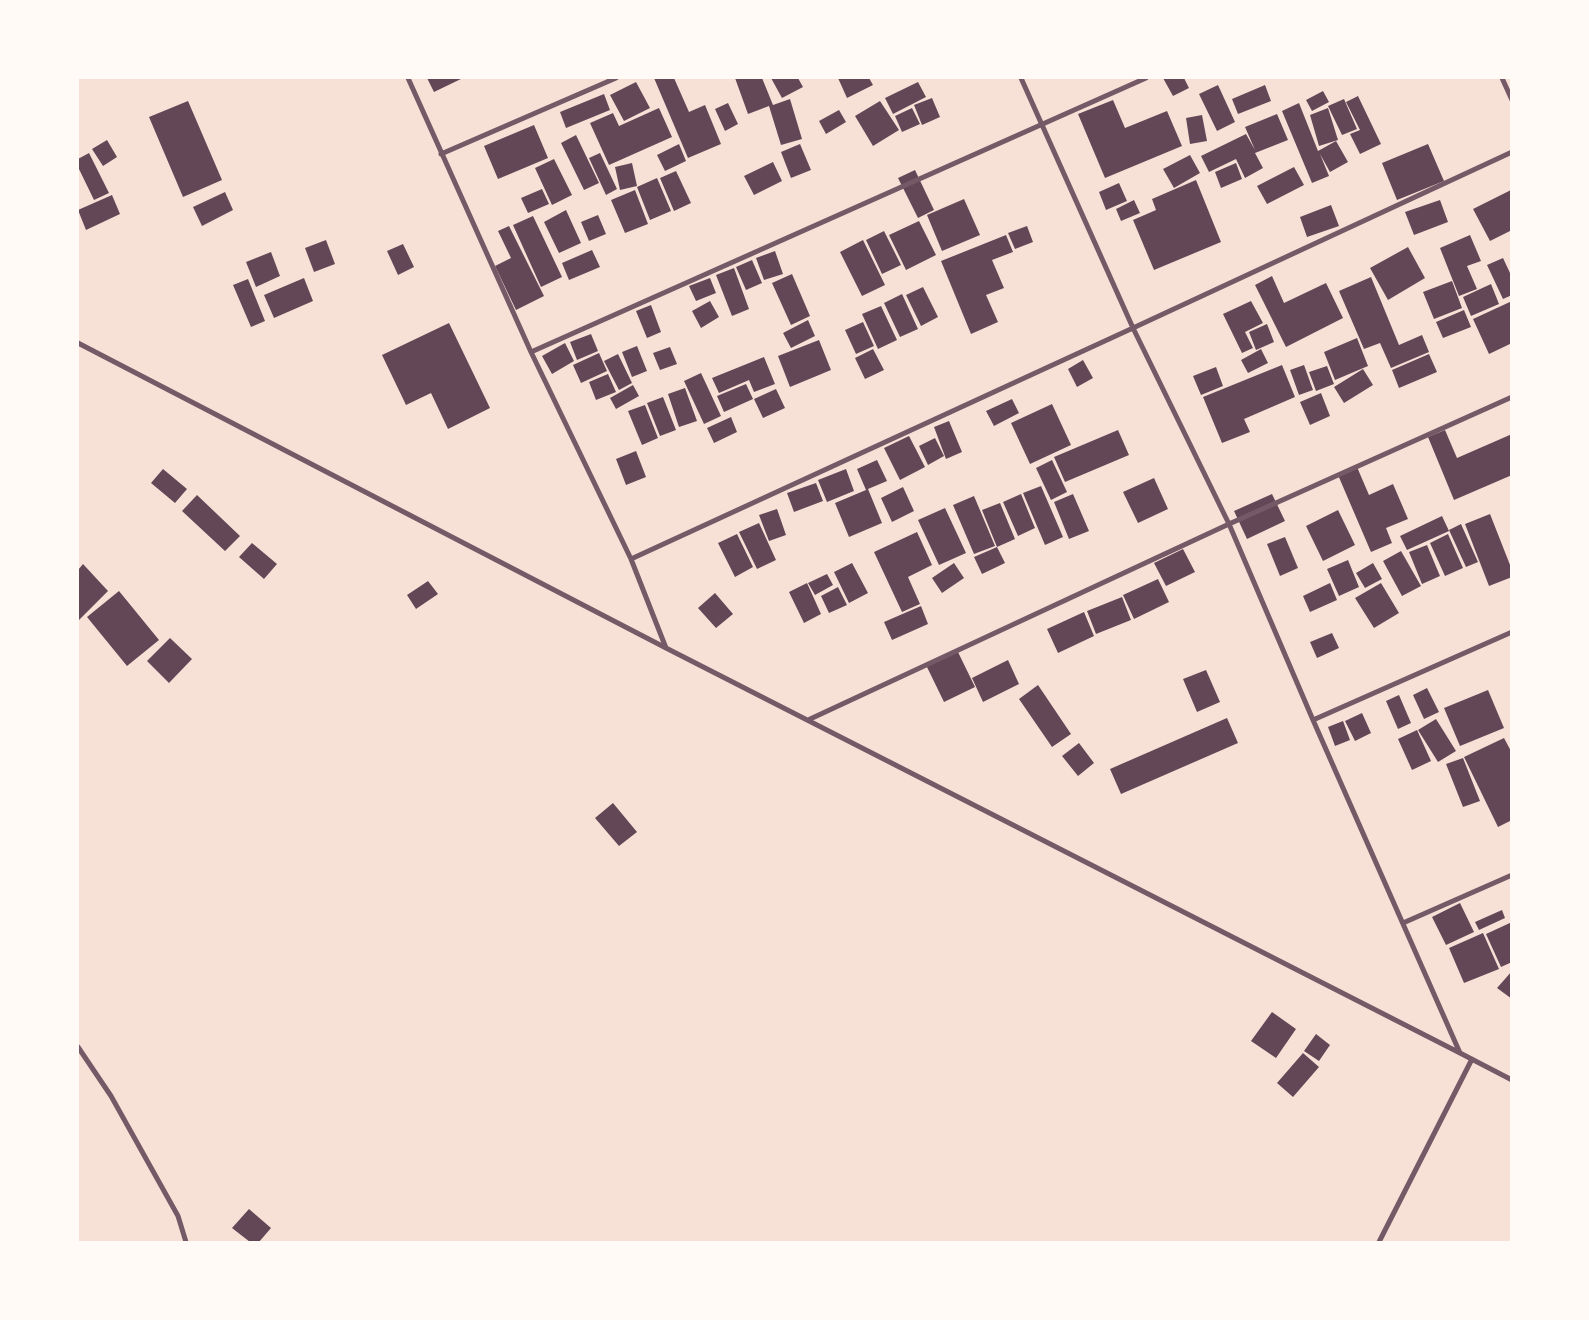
<!DOCTYPE html>
<html>
<head>
<meta charset="utf-8">
<style>
	body { margin:0 }
	#map { position:relative; width:1589px; height:1320px; overflow:hidden; background:#f7e1d7; font-family:Cabin,sans-serif }
	canvas { display:block }
	.frame { position:absolute; inset:0; border:79px solid #fffaf5; pointer-events:none }
</style>
</head>
<body>
<div id="map">
<canvas width="1589" height="1320"></canvas>
<div class="frame"></div>
</div>
<script>
const g = document.querySelector('canvas').getContext('2d');
g.lineJoin = 'round';
function paint(path, color) {
  g.fillStyle = color;
  g.fill(path, 'evenodd');
}
function shape(rows) {
  const path = new Path2D();
  for (const r of rows) {
    path.moveTo(r[0], r[1]);
    for (let i = 2; i < r.length; i += 2) path.lineTo(r[i], r[i + 1]);
  }
  return path;
}
function stroke(path, color, width, dash) {
  g.strokeStyle = color;
  g.lineWidth = width;
  g.lineCap = dash ? 'butt' : 'round';
  g.setLineDash(dash || []);
  g.stroke(path);
}
const building = shape([
	[427,78,463,78,434,92],
	[654,78,674,78,689,112,705,105,721,144,688,158],
	[735,78,762,78,773,105,790,99,802,139,781,145,769,106,748,114],
	[771,78,798,78,803,87,782,98],
	[838,78,869,78,873,85,847,98],
	[1163,78,1184,78,1189,88,1173,96],
	[636,82,650,108,624,121,610,95],
	[918,82,926,97,893,114,885,98],
	[1218,85,1235,122,1217,131,1199,94],
	[1265,85,1271,101,1238,114,1232,99],
	[1323,91,1329,102,1312,111,1306,100],
	[604,94,610,110,566,128,560,112],
	[1358,96,1381,144,1360,154,1350,134,1360,130,1346,102],
	[932,98,940,117,922,125,914,105],
	[1344,99,1357,129,1342,135,1328,106],
	[1113,100,1125,128,1167,111,1182,146,1105,178,1078,114],
	[188,101,222,180,183,197,149,117],
	[880,101,899,130,873,146,855,116],
	[728,103,738,124,725,131,715,109],
	[1299,103,1318,151,1336,141,1348,162,1330,172,1320,154,1329,176,1312,183,1282,111],
	[659,108,672,137,609,165,590,123,613,113,619,126],
	[912,108,920,124,902,132,895,116],
	[1328,108,1338,140,1319,146,1310,115],
	[839,110,846,122,826,134,819,121],
	[1277,114,1288,140,1255,153,1263,168,1245,178,1236,159,1209,172,1201,156,1246,134,1255,150,1245,127],
	[1202,115,1207,141,1190,144,1186,118],
	[534,125,548,158,498,179,484,146],
	[576,135,599,183,584,190,561,143],
	[107,140,117,157,103,166,92,149],
	[679,144,686,161,665,171,657,155],
	[800,144,811,170,791,178,781,152],
	[1428,144,1444,181,1397,200,1382,163],
	[89,153,109,193,94,200,78,167,78,159],
	[600,153,617,189,606,195,589,158],
	[1190,155,1200,173,1174,188,1163,169],
	[554,159,572,195,552,205,535,168],
	[773,162,782,181,754,195,744,176],
	[632,163,637,186,620,190,615,167],
	[1236,163,1242,179,1221,188,1215,172],
	[1294,167,1304,185,1267,204,1257,186],
	[915,170,934,210,918,218,898,178],
	[676,171,691,203,674,211,660,178],
	[657,178,671,211,650,220,637,187],
	[1196,180,1221,242,1154,270,1133,220,1156,210,1152,199],
	[1119,183,1127,201,1106,210,1099,192],
	[542,189,549,204,528,213,521,198],
	[635,190,648,224,625,233,611,200],
	[1511,190,1512,230,1490,241,1473,209],
	[225,192,233,210,202,226,193,207],
	[112,195,120,214,86,230,78,210],
	[964,199,980,235,942,251,927,215],
	[1134,200,1140,213,1121,221,1116,209],
	[1440,200,1448,222,1414,235,1405,212],
	[1331,205,1339,226,1307,237,1300,217],
	[566,210,581,243,559,253,544,222],
	[598,215,606,234,589,241,581,222],
	[533,216,562,277,541,287,513,225],
	[919,221,936,255,906,270,889,235],
	[509,226,544,296,516,310,495,266,511,258,498,231],
	[1027,226,1033,242,1015,249,1008,233],
	[884,231,901,265,882,274,866,240],
	[1006,235,1013,252,992,260,1004,288,986,295,998,322,971,334,941,261],
	[1470,235,1481,261,1467,266,1477,289,1459,296,1440,248],
	[326,240,335,264,314,272,305,248],
	[863,240,885,285,862,296,840,252],
	[403,244,414,267,398,275,387,251],
	[1408,247,1425,278,1388,300,1370,268],
	[592,250,600,267,569,280,562,263],
	[775,251,783,274,764,280,756,258],
	[271,252,280,276,256,287,246,262],
	[1503,258,1510,273,1512,273,1512,295,1503,299,1487,265],
	[752,260,762,283,746,290,736,267],
	[734,268,749,309,732,316,716,275],
	[792,274,810,316,791,325,772,283],
	[1272,276,1284,303,1326,283,1343,318,1286,347,1255,285],
	[1371,277,1399,345,1422,335,1429,352,1391,368,1380,343,1364,349,1339,291],
	[304,278,313,301,274,318,264,295],
	[710,278,716,293,696,301,689,286],
	[248,279,265,321,251,327,233,285],
	[1452,281,1462,308,1434,319,1423,292],
	[1491,284,1499,304,1471,316,1463,297],
	[923,287,938,317,921,326,906,295],
	[902,294,918,329,900,337,884,303],
	[710,301,719,317,701,328,692,311],
	[1251,301,1263,323,1245,332,1253,348,1242,353,1223,314],
	[1512,301,1512,343,1489,354,1473,319],
	[651,305,661,332,647,338,636,311],
	[881,306,897,340,878,349,862,314],
	[1464,310,1471,327,1443,338,1436,322],
	[808,320,815,336,791,348,783,333],
	[863,322,874,346,856,354,845,330],
	[449,323,490,408,448,429,431,393,406,405,382,355],
	[1267,324,1274,342,1256,350,1249,332],
	[591,334,598,351,577,360,570,342],
	[1357,338,1368,366,1335,380,1324,352],
	[819,340,831,370,790,387,778,356],
	[565,343,574,361,552,374,542,356],
	[637,346,647,371,632,377,622,352],
	[670,347,677,364,660,370,653,353],
	[873,349,884,370,865,379,855,358],
	[1261,349,1268,363,1248,373,1241,360],
	[599,353,607,371,581,383,573,365],
	[618,354,632,383,619,390,604,361],
	[1429,354,1437,372,1399,388,1392,370],
	[764,357,775,384,754,392,749,380,719,393,712,378],
	[1083,360,1093,378,1077,387,1068,369],
	[1282,365,1295,397,1244,419,1250,432,1222,443,1203,397],
	[1304,365,1313,390,1299,395,1290,370],
	[1327,366,1334,384,1316,391,1309,372],
	[1216,367,1223,386,1201,395,1193,376],
	[1363,369,1373,385,1344,403,1334,387],
	[701,373,721,416,704,424,684,381],
	[608,374,616,392,596,400,589,382],
	[746,384,753,399,724,412,717,396],
	[633,385,639,396,616,409,610,398],
	[685,388,697,421,679,427,668,394],
	[776,389,785,408,763,418,754,399],
	[1321,393,1330,416,1310,425,1300,402],
	[663,397,676,430,660,436,647,403],
	[1012,399,1019,413,994,426,986,411],
	[1052,404,1071,445,1030,464,1011,423],
	[645,405,658,438,642,445,628,411],
	[731,417,737,432,714,443,707,428],
	[949,421,962,452,946,459,934,427],
	[1118,430,1129,455,1065,482,1054,457],
	[1445,430,1457,458,1512,434,1512,475,1454,500,1428,437],
	[909,436,925,467,900,480,884,448],
	[935,438,944,456,928,465,919,446],
	[636,451,646,477,626,485,616,459],
	[877,460,887,481,868,489,882,523,849,537,835,503,866,490,857,469],
	[1052,460,1067,492,1051,500,1036,468],
	[1357,467,1369,495,1393,484,1408,519,1386,528,1392,543,1371,552,1338,475],
	[163,469,187,489,175,503,151,483],
	[846,469,854,491,827,502,818,480],
	[1154,478,1168,509,1138,523,1123,492],
	[816,483,823,501,794,512,787,493],
	[1041,486,1063,537,1045,545,1023,493],
	[903,487,914,511,892,522,881,498],
	[1021,494,1035,528,1018,536,1003,502],
	[1073,494,1089,531,1069,539,1054,502],
	[1272,494,1285,521,1247,539,1234,511],
	[197,495,240,536,225,551,182,511],
	[974,496,995,546,974,554,953,505],
	[1000,503,1015,539,997,547,1005,563,982,574,974,557,997,547,982,510],
	[945,508,966,553,939,565,918,520],
	[777,509,786,535,769,541,759,515],
	[1338,510,1355,545,1323,561,1306,526],
	[1490,514,1512,570,1512,577,1489,586,1465,524],
	[1442,516,1449,531,1407,550,1400,536],
	[759,523,776,560,757,569,739,532],
	[1461,524,1478,562,1466,567,1449,530],
	[917,532,932,565,908,577,920,604,902,612,874,552],
	[737,534,753,567,735,577,718,543],
	[1448,534,1463,568,1445,576,1430,543],
	[1285,537,1298,568,1280,576,1267,544],
	[252,543,277,564,264,579,239,557],
	[1427,545,1440,576,1422,584,1409,552],
	[1183,549,1195,572,1166,586,1154,563],
	[1401,551,1421,586,1402,596,1383,561],
	[1348,560,1359,587,1339,596,1327,569],
	[852,563,868,593,849,603,834,572],
	[954,563,964,578,942,593,932,578],
	[1373,563,1382,579,1365,588,1356,573],
	[83,564,108,591,78,621,78,570],
	[827,574,833,585,815,595,808,583],
	[1158,579,1169,602,1134,619,1123,595],
	[428,581,438,594,416,609,407,595],
	[807,583,821,614,804,623,789,592],
	[1330,583,1337,600,1310,612,1303,596],
	[1381,583,1399,613,1374,628,1355,598],
	[838,587,847,605,829,613,821,596],
	[119,591,159,640,127,666,87,617],
	[715,593,733,614,716,628,698,608],
	[1122,597,1131,620,1096,634,1087,611],
	[921,606,928,624,892,640,884,622],
	[1084,612,1094,636,1058,653,1047,629],
	[1332,633,1339,648,1317,658,1310,642],
	[170,638,192,659,169,683,147,661],
	[957,650,975,687,944,702,926,665],
	[1008,660,1019,684,983,702,972,678],
	[1206,670,1220,702,1197,712,1183,679],
	[1038,685,1071,734,1052,747,1019,699],
	[1427,688,1439,712,1424,719,1413,695],
	[1488,690,1504,728,1460,746,1444,708],
	[1399,695,1411,723,1398,729,1386,701],
	[1362,713,1371,733,1355,741,1345,721],
	[1227,718,1238,743,1121,794,1110,769],
	[1436,719,1456,751,1438,762,1418,730],
	[1343,721,1350,740,1335,746,1328,727],
	[1417,730,1431,761,1412,770,1398,739],
	[1504,738,1512,753,1512,820,1498,827,1464,757],
	[1079,743,1094,763,1078,776,1062,756],
	[1463,758,1480,801,1463,807,1446,764],
	[613,803,637,832,619,846,595,818],
	[1460,903,1474,932,1446,945,1432,917],
	[1502,910,1505,918,1479,930,1475,922],
	[1512,922,1512,962,1501,967,1486,934],
	[1483,933,1499,969,1464,983,1449,948],
	[1512,971,1512,999,1497,988],
	[1272,1012,1296,1029,1276,1058,1251,1041],
	[1316,1034,1330,1045,1319,1061,1304,1051],
	[1303,1053,1319,1067,1293,1097,1277,1083],
	[249,1209,271,1228,259,1242,250,1242,232,1228]
]);
const minor = shape([
	[408,78,531,352,631,559,666,648],
	[1021,78,1133,328,1229,524,1313,720,1460,1053,1512,1080],
	[1502,78,1512,100],
	[441,154,616,78],
	[78,343,666,648,1460,1053],
	[531,352,1146,78],
	[631,559,1133,328,1512,152],
	[808,720,1229,524,1512,397],
	[1313,720,1512,632],
	[1403,923,1512,875],
	[78,1047,111,1096,178,1216,186,1242],
	[1379,1242,1472,1059]
]);
paint(building, '#644757');
stroke(minor, '#755966', 5);
</script>
</body>
</html>
